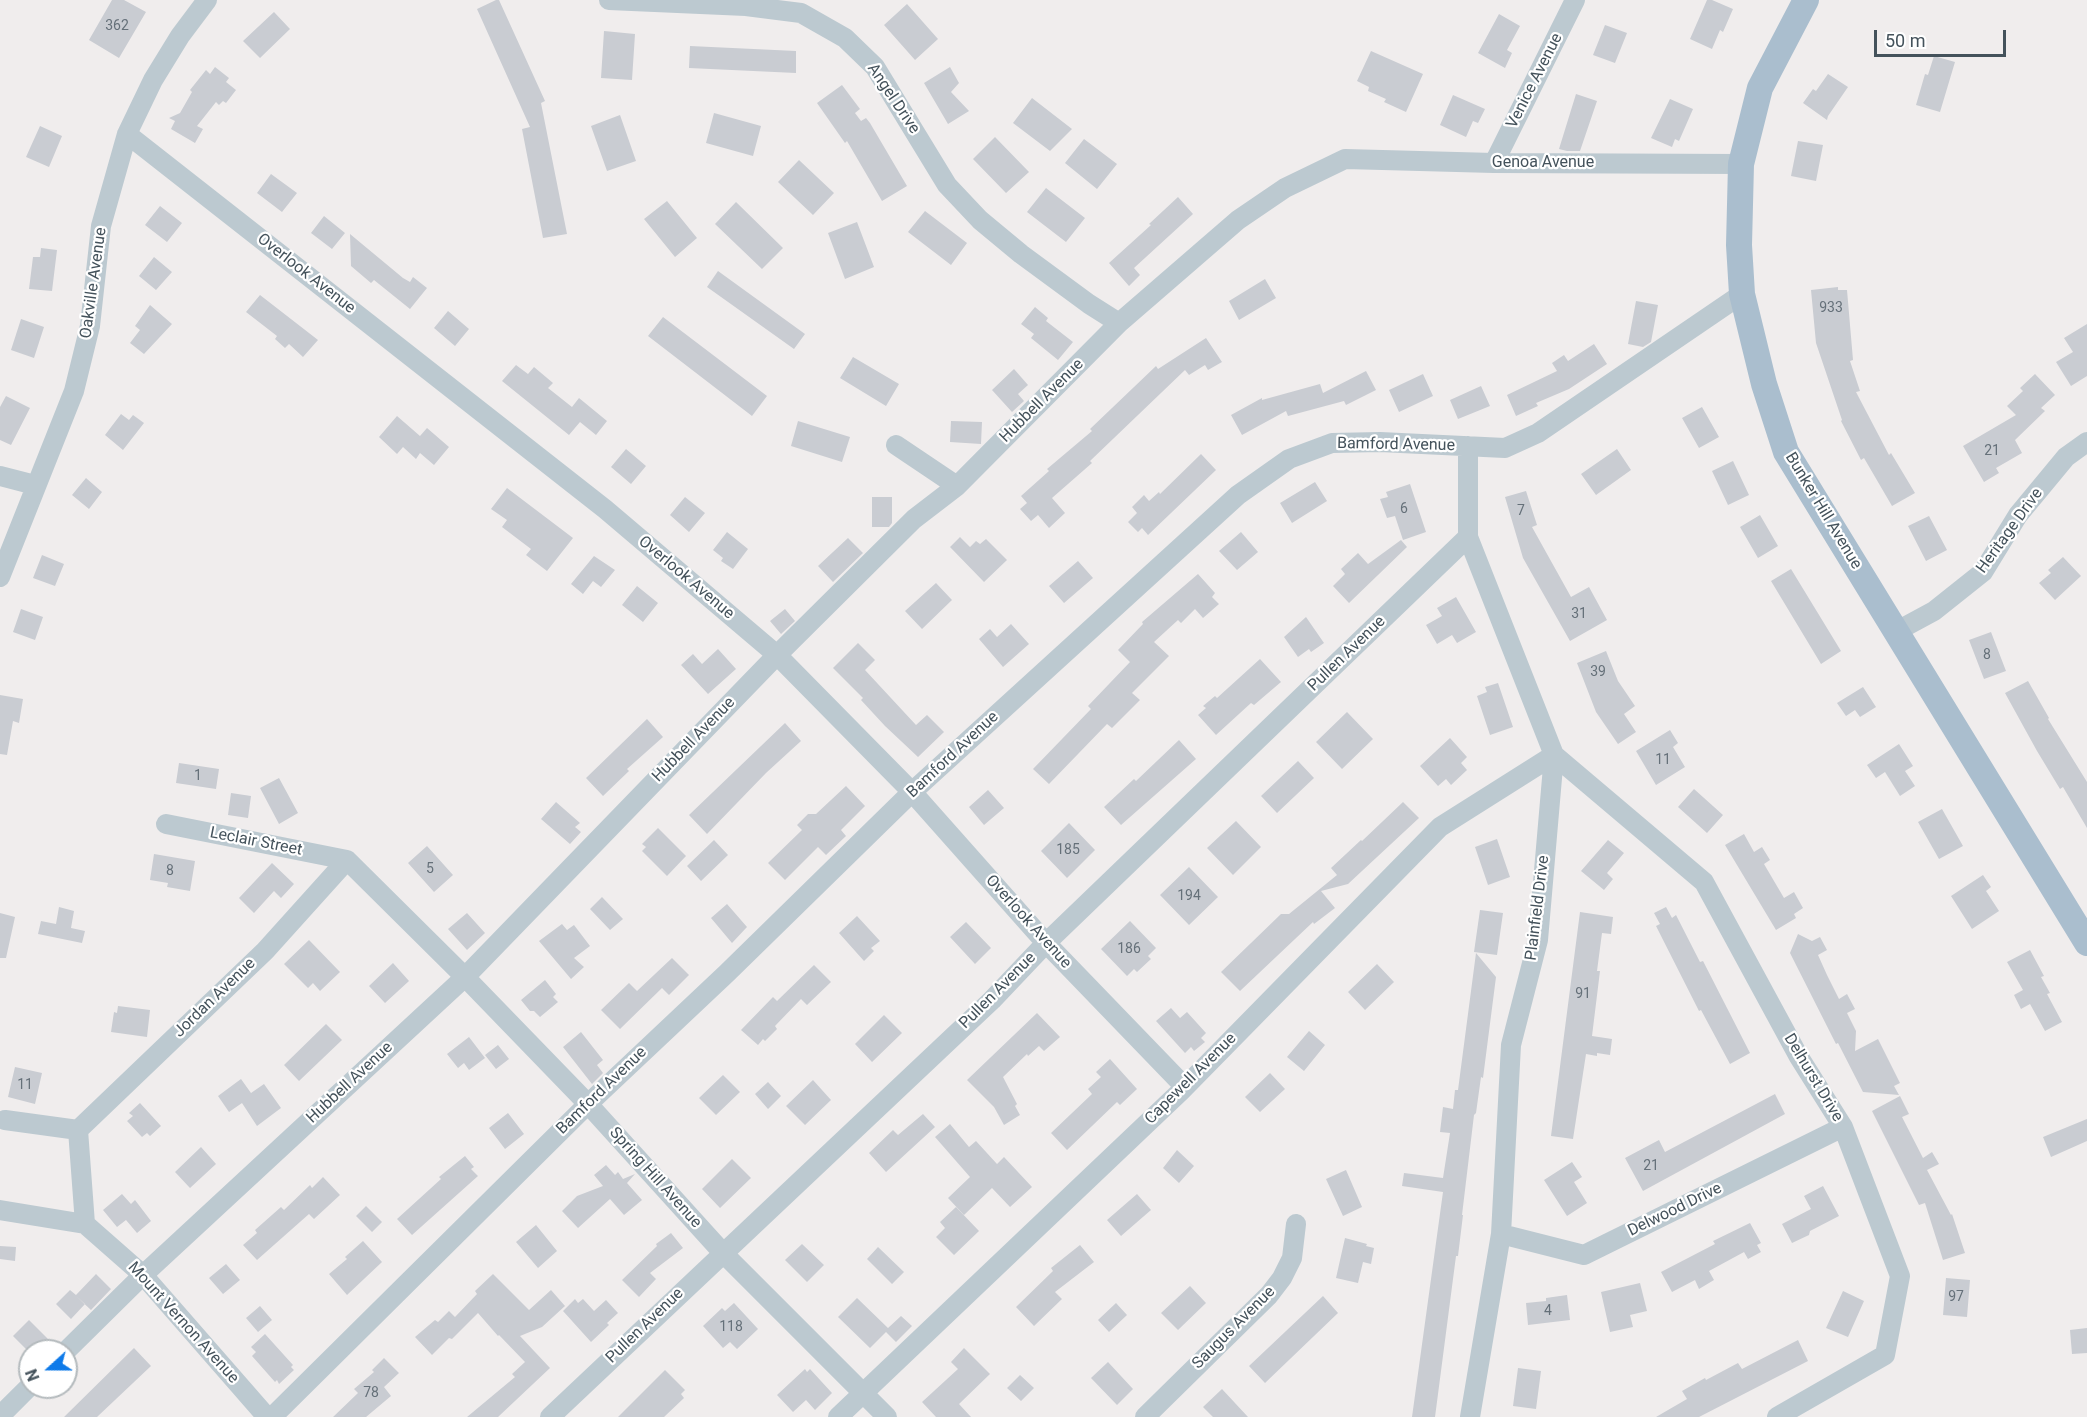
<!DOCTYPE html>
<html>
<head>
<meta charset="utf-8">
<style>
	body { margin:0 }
	#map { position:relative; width:2087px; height:1417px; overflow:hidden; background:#f0eded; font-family:Roboto,sans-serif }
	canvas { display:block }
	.north { position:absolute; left:18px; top:1339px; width:60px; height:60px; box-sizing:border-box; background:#fff; border:2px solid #b4babd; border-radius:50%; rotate:249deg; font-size:16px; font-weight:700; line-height:24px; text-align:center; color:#44525b }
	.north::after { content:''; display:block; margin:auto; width:21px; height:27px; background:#0e7ae9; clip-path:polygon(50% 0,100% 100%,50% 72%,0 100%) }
	.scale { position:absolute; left:1874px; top:30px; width:132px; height:27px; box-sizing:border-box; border:3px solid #44525b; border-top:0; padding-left:8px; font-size:18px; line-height:21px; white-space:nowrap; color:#44525b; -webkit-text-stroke:4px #fff; paint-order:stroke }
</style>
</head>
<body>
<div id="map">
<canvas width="2087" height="1417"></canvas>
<div class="north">N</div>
<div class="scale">50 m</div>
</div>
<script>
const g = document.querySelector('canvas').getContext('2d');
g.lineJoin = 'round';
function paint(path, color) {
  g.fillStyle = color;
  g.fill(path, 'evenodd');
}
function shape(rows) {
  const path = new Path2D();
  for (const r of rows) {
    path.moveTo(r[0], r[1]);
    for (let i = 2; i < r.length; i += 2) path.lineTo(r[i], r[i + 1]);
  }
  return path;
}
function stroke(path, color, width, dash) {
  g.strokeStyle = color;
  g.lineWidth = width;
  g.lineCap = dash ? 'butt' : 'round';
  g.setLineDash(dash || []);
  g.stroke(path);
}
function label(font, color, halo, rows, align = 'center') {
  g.font = font + ' Roboto,sans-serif';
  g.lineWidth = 4.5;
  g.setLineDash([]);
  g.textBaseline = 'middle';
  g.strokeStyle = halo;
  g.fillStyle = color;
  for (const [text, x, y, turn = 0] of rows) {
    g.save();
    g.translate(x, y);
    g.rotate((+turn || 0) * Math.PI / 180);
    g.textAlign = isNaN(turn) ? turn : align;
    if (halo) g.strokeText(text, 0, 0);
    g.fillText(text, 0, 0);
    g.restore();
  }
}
const building = shape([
	[112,0,124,0,146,12,119,58,89,40],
	[496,0,499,0,545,101,541,103,567,234,543,238,522,129,530,127,477,9],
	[1707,0,1712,0,1733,9,1723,32,1720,30,1712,49,1690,39],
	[907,4,938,39,915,60,884,25],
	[274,12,290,29,260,58,243,41],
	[1499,14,1520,26,1507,50,1512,53,1505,68,1478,53],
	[1605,25,1627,33,1615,63,1593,55],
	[604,31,635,34,632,80,601,78],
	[690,46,796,51,796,73,689,68],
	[1371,51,1423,74,1406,112,1384,102,1386,99,1368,91,1369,87,1357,81],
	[1934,56,1955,62,1940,112,1916,105,1925,74,1928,75],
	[215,67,229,78,226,82,236,90,226,103,223,101,219,105,216,102,197,126,203,129,195,143,171,129,175,121,169,118,180,113,192,92,190,90,206,70,210,74],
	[950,67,959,83,951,92,969,111,948,124,924,83],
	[1828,74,1848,87,1828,116,1827,120,1803,103,1813,89,1816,91],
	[842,85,860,109,855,113,861,121,866,118,870,123,907,186,882,201,847,141,845,143,817,103],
	[1576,94,1597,101,1580,151,1567,151,1559,149],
	[1453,95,1485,109,1478,123,1473,121,1466,137,1440,125],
	[1032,98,1072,129,1050,151,1013,123],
	[1670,99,1693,109,1679,141,1675,139,1672,147,1651,138],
	[714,113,761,126,753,156,706,143],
	[620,115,636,161,607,171,591,126],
	[40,126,62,136,49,167,26,157],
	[995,137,1029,172,1006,193,973,159],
	[1084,139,1117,164,1097,189,1065,163],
	[1798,141,1823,145,1816,181,1791,176],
	[799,160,834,193,813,215,778,182],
	[271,174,297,193,282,212,257,193],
	[1046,188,1085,218,1066,242,1027,212],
	[1178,197,1193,214,1134,268,1140,275,1129,286,1109,263,1151,225,1149,224],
	[667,201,697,238,675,257,644,219],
	[736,202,783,248,762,269,715,224],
	[160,206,182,223,167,242,145,225],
	[925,211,967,243,951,265,908,232],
	[324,216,345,233,332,249,311,233],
	[857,222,874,267,845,279,828,233],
	[350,234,403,278,410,282,413,277,427,288,410,309,374,280,371,283,351,266],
	[41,248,57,250,52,291,29,289,33,257,40,257],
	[154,257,172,272,156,290,139,276],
	[718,271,805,334,794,349,707,287],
	[1265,279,1276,298,1239,320,1229,301],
	[1838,287,1838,290,1847,290,1853,360,1850,361,1860,391,1856,392,1889,455,1891,453,1915,493,1892,506,1864,458,1861,460,1841,421,1842,420,1816,343,1811,290],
	[260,295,318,340,303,357,289,344,285,348,275,339,277,336,246,312],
	[1636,301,1658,305,1651,342,1643,347,1628,344],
	[150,305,172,324,144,354,130,343,140,330,135,326],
	[1035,307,1048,318,1046,321,1073,342,1058,360,1031,338,1034,334,1021,324],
	[448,311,469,329,455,346,434,328],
	[663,317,767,396,752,416,648,336],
	[21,319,44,327,34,358,11,350],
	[2087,324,2087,376,2071,386,2056,362,2073,352,2064,338],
	[1206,338,1222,362,1208,370,1205,365,1189,375,1185,370,1090,461,1092,463,1052,498,1065,513,1049,528,1038,515,1031,521,1020,509,1027,503,1021,496,1049,471,1047,469,1092,431,1090,429,1156,366,1158,369],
	[1594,344,1607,364,1569,389,1536,403,1538,406,1516,416,1507,395,1557,371,1552,363,1564,355,1568,361],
	[853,357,899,384,886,406,840,378],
	[516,365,528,374,534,367,553,383,548,388,572,407,579,398,607,421,596,435,580,422,569,435,502,381],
	[1014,369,1028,385,1018,394,1024,401,1012,412,992,390],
	[1366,371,1376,390,1346,405,1344,401,1288,416,1286,411,1242,435,1231,415,1262,398,1262,400,1320,384,1323,393],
	[1423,374,1433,396,1399,412,1389,390],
	[2035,374,2055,395,2041,408,2045,411,2015,440,2022,453,1996,468,1999,473,1984,482,1963,446,2016,415,2007,406,2023,391,2020,388],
	[1481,386,1490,406,1458,419,1450,400],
	[6,396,30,408,11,445,0,440,0,407],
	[1702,407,1719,437,1699,448,1682,418],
	[121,414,129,420,133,415,144,423,123,450,105,435],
	[397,416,420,436,427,428,449,447,434,465,420,453,416,459,403,447,397,454,379,437],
	[798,421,850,437,842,462,791,446],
	[951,421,982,422,981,444,950,442],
	[626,449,646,466,631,484,611,467],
	[1617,449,1631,470,1596,495,1581,474],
	[1201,454,1216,470,1148,535,1142,528,1138,532,1128,522,1137,513,1132,507,1144,495,1149,501,1159,492,1160,494],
	[1733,461,1749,495,1728,505,1712,471],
	[86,478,102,492,89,509,72,495],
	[1315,482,1327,501,1292,523,1280,503],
	[1410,484,1426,532,1403,540,1395,516,1387,518,1380,499,1388,497,1386,492],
	[507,488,573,538,547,571,526,555,531,549,502,527,507,520,491,509],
	[1526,491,1537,525,1532,527,1571,597,1589,587,1607,620,1570,641,1523,558,1505,497],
	[685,497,705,513,689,532,670,515],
	[872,497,892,497,892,523,889,527,872,527],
	[1760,515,1778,546,1758,558,1740,527],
	[1929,516,1947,550,1926,561,1908,526],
	[727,532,748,549,733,569,721,561,723,558,713,550],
	[1241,532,1258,552,1237,570,1219,551],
	[960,537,970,547,976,541,980,544,986,539,1007,560,984,582,950,547],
	[848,538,863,553,833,582,818,566],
	[1401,540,1407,547,1349,603,1333,586,1345,574,1341,569,1358,553,1368,564],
	[42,555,64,564,55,586,33,578],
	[594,556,615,570,601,587,593,581,583,594,571,584],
	[2063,557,2081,576,2055,600,2039,583,2051,573,2048,570],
	[1078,561,1093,578,1064,603,1049,586],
	[1791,569,1841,651,1821,664,1771,581],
	[1198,574,1215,593,1212,597,1219,604,1203,618,1195,609,1181,623,1178,620,1154,642,1169,656,1132,693,1140,700,1112,728,1107,724,1049,784,1033,769,1091,709,1088,706,1130,662,1118,650,1143,624,1142,622],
	[936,583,952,600,922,629,905,611],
	[637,586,658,603,643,622,622,605],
	[1456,597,1476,632,1457,643,1452,635,1437,644,1426,625,1442,616,1437,608],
	[21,609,43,617,35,640,13,632],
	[785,609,795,621,781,634,770,621],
	[1306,617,1324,643,1311,652,1309,649,1298,657,1284,637],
	[1011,624,1029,644,1003,667,979,639,990,629,997,637],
	[1991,632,2006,671,1984,679,1969,640],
	[858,643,875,660,865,670,916,725,927,715,944,732,918,757,885,726,861,700,863,698,833,668],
	[718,649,736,669,708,694,681,665,693,654,702,664],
	[1606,651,1618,681,1635,706,1624,714,1636,732,1618,744,1596,712,1577,663],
	[1260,659,1281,682,1254,705,1251,703,1216,735,1198,715,1206,708,1203,706,1215,696,1217,698],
	[2028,681,2049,718,2048,719,2087,782,2087,828,2063,787,2060,789,2037,751,2005,693],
	[1498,683,1513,727,1490,735,1477,696,1487,692,1485,687],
	[1863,687,1876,707,1860,717,1855,710,1846,716,1837,703],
	[0,695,23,699,19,723,13,721,7,755,0,754],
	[1347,712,1373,739,1342,769,1316,742],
	[647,719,663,737,627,769,629,771,603,796,586,778],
	[785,723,801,741,766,773,707,834,689,815],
	[1670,730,1678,743,1673,747,1685,767,1656,785,1636,751],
	[1450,738,1467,757,1461,763,1467,770,1451,785,1446,779,1438,786,1420,766],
	[1179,740,1196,759,1121,825,1104,807,1134,779,1136,781],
	[1899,744,1913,766,1905,771,1915,786,1900,796,1885,772,1876,778,1867,765],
	[1298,761,1314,778,1277,813,1261,796],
	[179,763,219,769,216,789,176,783],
	[279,778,298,813,279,824,260,788],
	[846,786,865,806,841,830,846,836,826,855,818,847,785,880,768,863,802,830,797,825,808,814,816,814],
	[1694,789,1723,815,1707,833,1678,807],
	[988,790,1004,808,984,825,969,807],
	[231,793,251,796,248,818,228,815],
	[556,802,580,823,575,827,581,832,570,844,541,819],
	[1403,802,1419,818,1348,884,1321,891,1335,908,1314,924,1313,922,1240,991,1221,972,1281,914,1289,914,1337,875,1331,868,1361,840,1362,841],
	[1942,809,1963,846,1939,859,1918,822],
	[1236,821,1261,847,1233,875,1207,848],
	[1069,823,1095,850,1067,878,1041,851],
	[658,828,686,856,667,876,642,851,646,847,642,844],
	[1744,834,1754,852,1762,847,1770,860,1764,864,1784,898,1794,892,1803,908,1794,914,1796,918,1776,930,1725,845],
	[1497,839,1510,877,1488,885,1475,847],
	[714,840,728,855,701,881,687,866],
	[1608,840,1624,853,1607,873,1613,879,1604,890,1581,871],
	[427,846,453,875,434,892,408,863],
	[154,854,195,861,190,891,167,887,168,883,150,880],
	[272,863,294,884,281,898,274,891,254,913,239,898],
	[1189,867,1218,897,1189,925,1160,895],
	[1983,875,1991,887,1986,891,1999,911,1972,929,1951,896],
	[602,897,623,919,610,930,590,909],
	[727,904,747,927,732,943,711,918],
	[59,907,74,911,71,928,85,931,82,943,38,934,41,921,56,924],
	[1666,907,1672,918,1676,915,1700,962,1703,961,1750,1053,1730,1064,1701,1010,1699,1011,1656,926,1660,924,1654,913],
	[1480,910,1503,913,1497,955,1474,952],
	[1580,912,1613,917,1611,934,1602,933,1597,971,1600,971,1592,1036,1612,1039,1610,1055,1597,1053,1597,1056,1586,1054,1573,1139,1551,1136],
	[0,913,15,917,6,958,0,958],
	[467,913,485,933,467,950,448,929],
	[857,916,880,941,871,948,874,951,864,961,839,933],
	[1130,921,1156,948,1148,956,1151,959,1137,972,1134,969,1127,976,1101,949],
	[966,922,991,948,975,964,950,937],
	[562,924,567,930,574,925,590,946,574,958,584,967,571,979,539,941],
	[1798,934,1812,941,1820,937,1827,950,1818,955,1827,975,1839,999,1847,994,1855,1009,1847,1013,1856,1031,1855,1051,1878,1039,1900,1083,1894,1086,1899,1095,1863,1092,1838,1043,1836,1044,1790,953],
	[309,940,340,972,320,991,313,983,308,988,284,964],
	[2030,950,2044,976,2041,977,2050,993,2047,994,2062,1022,2045,1031,2030,1004,2021,1009,2014,995,2023,990,2007,962],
	[1476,953,1496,977,1483,1078,1481,1077,1476,1113,1474,1115,1462,1215,1463,1215,1458,1256,1456,1256,1435,1417,1412,1417,1443,1192,1402,1186,1404,1173,1443,1178,1450,1133,1440,1132,1443,1107,1453,1109,1455,1090,1458,1090],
	[672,958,689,975,669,995,662,988,620,1029,601,1010,629,983,637,991],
	[393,963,409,981,385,1003,369,986],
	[1377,964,1394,982,1365,1010,1348,992],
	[814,965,831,982,807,1005,801,999,775,1026,777,1029,765,1041,763,1039,758,1045,741,1030,773,997,777,1001],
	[545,980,556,994,553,997,558,1002,540,1017,534,1011,530,1011,521,1000],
	[118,1006,150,1010,147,1037,111,1032,114,1012,117,1013],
	[1171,1008,1180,1018,1187,1012,1206,1033,1201,1038,1205,1042,1194,1051,1191,1047,1185,1053,1156,1021],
	[1037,1013,1060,1037,1044,1051,1039,1046,1028,1056,1027,1054,1003,1077,1017,1104,1015,1106,1020,1115,1004,1125,994,1107,967,1080],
	[884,1015,902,1033,872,1062,855,1044],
	[326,1024,342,1040,299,1081,284,1065],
	[1309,1031,1325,1045,1304,1071,1287,1057],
	[581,1032,603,1060,597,1065,603,1073,592,1084,563,1047],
	[469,1037,485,1058,469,1070,464,1063,458,1068,447,1054],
	[498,1045,509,1059,496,1069,485,1055],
	[1110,1059,1137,1089,1120,1105,1117,1102,1067,1150,1051,1133,1092,1094,1088,1089,1101,1077,1096,1072],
	[15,1067,42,1073,35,1104,8,1097],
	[1270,1073,1285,1089,1260,1112,1245,1097],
	[723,1075,740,1092,716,1115,699,1098],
	[241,1079,251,1093,264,1084,281,1108,257,1126,242,1103,229,1112,218,1096],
	[813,1080,831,1100,805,1125,786,1106],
	[768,1082,781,1096,768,1109,755,1094],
	[1775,1094,1785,1114,1643,1191,1625,1158,1659,1140,1665,1152],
	[1900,1096,1909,1114,1902,1117,1923,1158,1932,1152,1939,1164,1927,1170,1951,1215,1952,1214,1965,1253,1943,1260,1925,1203,1919,1205,1872,1111],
	[140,1103,161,1126,150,1136,147,1133,142,1137,127,1121,133,1116,129,1113],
	[508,1113,524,1134,505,1149,489,1128],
	[923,1114,935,1127,886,1172,869,1153,893,1130,898,1135],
	[2087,1119,2087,1141,2051,1157,2043,1137],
	[950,1124,969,1147,976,1141,997,1164,1004,1157,1032,1187,1010,1207,992,1188,964,1215,948,1198,970,1177,935,1137],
	[201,1147,216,1164,190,1188,175,1172],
	[1177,1150,1194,1166,1179,1183,1163,1168],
	[465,1156,474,1167,471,1169,478,1176,412,1235,397,1219,441,1179,439,1177],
	[732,1159,751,1178,720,1208,702,1189],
	[1572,1162,1582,1177,1574,1182,1587,1203,1567,1216,1544,1180],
	[606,1165,615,1175,618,1172,623,1179,635,1174,627,1183,642,1200,624,1215,610,1199,578,1228,562,1211,577,1196,603,1186,594,1175],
	[1346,1170,1362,1207,1343,1216,1326,1179],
	[323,1177,340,1195,314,1219,309,1214,257,1260,243,1245,257,1233,255,1230,281,1207,284,1210,310,1185,312,1188],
	[1823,1186,1839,1216,1810,1231,1809,1235,1792,1243,1782,1224,1811,1209,1804,1196],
	[122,1194,131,1204,135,1200,151,1221,137,1233,126,1220,117,1227,103,1210],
	[1137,1194,1151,1210,1121,1236,1107,1220],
	[366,1206,382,1222,372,1232,356,1216],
	[956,1207,979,1231,954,1255,936,1237,945,1228,940,1222],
	[1750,1223,1761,1243,1757,1245,1761,1252,1748,1259,1744,1252,1709,1271,1714,1280,1699,1289,1695,1280,1672,1292,1661,1272,1715,1244,1713,1241],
	[536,1225,557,1251,538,1268,516,1242],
	[671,1233,683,1248,650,1273,656,1279,639,1297,622,1280,657,1246,656,1244],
	[1345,1238,1367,1244,1366,1246,1374,1248,1371,1264,1363,1262,1358,1283,1336,1278],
	[363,1241,382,1262,347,1295,329,1274,347,1259,345,1257],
	[802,1244,824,1265,807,1282,785,1260],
	[1080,1245,1094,1262,1055,1292,1062,1299,1034,1326,1016,1307,1053,1271,1051,1268],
	[0,1246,16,1247,15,1261,0,1259],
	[878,1247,904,1272,892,1284,867,1259],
	[226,1264,240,1280,223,1294,209,1278],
	[96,1274,111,1289,91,1310,76,1296,85,1304,71,1319,56,1304,70,1290,76,1295],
	[493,1274,529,1310,551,1290,565,1306,542,1327,520,1336,550,1368,498,1417,467,1417,515,1377,512,1374,525,1362,499,1335,498,1336,478,1313,452,1339,449,1338,432,1355,415,1337,435,1320,438,1322,449,1311,455,1317,477,1294,475,1291],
	[1946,1278,1970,1280,1967,1317,1943,1315],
	[1640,1283,1647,1311,1630,1315,1633,1327,1610,1332,1601,1292],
	[1190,1286,1206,1303,1178,1330,1161,1313],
	[1843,1291,1864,1301,1848,1337,1826,1328],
	[1567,1295,1570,1320,1528,1325,1526,1303,1546,1301,1546,1298],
	[1323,1296,1338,1313,1265,1383,1249,1366],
	[857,1298,888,1328,901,1316,912,1326,896,1342,886,1332,870,1348,838,1317],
	[575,1299,578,1303,583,1299,594,1311,606,1300,618,1313,607,1323,609,1325,591,1342,563,1311],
	[734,1303,758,1329,737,1349,730,1342,723,1348,703,1326,722,1308,725,1311],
	[1116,1303,1127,1315,1109,1332,1098,1320],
	[260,1306,272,1320,258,1332,246,1318],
	[29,1320,53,1344,47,1351,28,1351,13,1336],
	[2087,1328,2087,1353,2072,1354,2070,1330],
	[265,1334,293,1365,291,1367,294,1370,279,1384,277,1380,275,1382,252,1356,256,1352,251,1347],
	[1798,1340,1808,1361,1699,1417,1656,1417,1687,1399,1682,1391,1705,1378,1706,1380,1738,1363,1742,1369],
	[134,1348,151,1366,97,1417,64,1417],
	[964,1348,990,1374,959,1404,971,1417,936,1417,922,1402,958,1369,951,1362],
	[384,1358,399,1373,384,1387,391,1396,366,1417,333,1417,358,1393,354,1389,374,1372,372,1370],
	[1108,1362,1133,1389,1117,1405,1091,1378],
	[1518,1368,1541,1371,1536,1409,1513,1406],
	[805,1369,807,1372,810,1369,832,1393,815,1410,806,1400,793,1412,777,1395],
	[665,1370,685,1390,681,1394,684,1398,664,1417,618,1417],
	[1020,1375,1034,1388,1021,1401,1007,1388],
	[1222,1389,1248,1417,1213,1417,1203,1407]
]);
const minor = shape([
	[609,0,746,6,801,13,845,38,875,67,947,185,980,220,1021,254,1089,304,1119,323],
	[127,134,605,509,777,655,912,792,1046,943,1185,1087],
	[1494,163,1575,0],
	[896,445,957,486],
	[1468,446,1468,537,1554,755,1538,940,1511,1045,1501,1234,1470,1417],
	[0,476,35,485],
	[0,577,74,391,90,326,101,226,127,134,153,80,180,36,207,0],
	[1897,631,1934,611,1983,572,2018,515,2066,457,2087,442],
	[166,824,347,860],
	[347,860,465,977,588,1104,723,1253,887,1417],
	[5,1120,78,1130],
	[78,1130,265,951,347,860],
	[78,1130,85,1224,143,1275,267,1417],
	[0,1210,85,1224],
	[1501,1234,1584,1255,1843,1127],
	[66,1351,143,1275,465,977,777,655,914,519,957,486,1119,323,1238,220,1285,188,1345,159,1494,163,1741,164],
	[0,1416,30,1386],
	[272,1417,588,1104,727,973,912,792,1238,495,1289,459,1332,443,1380,442,1505,448,1538,433,1742,294],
	[550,1417,992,1000,1046,943,1468,537],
	[838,1417,1181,1091,1440,827,1554,755,1704,882,1799,1057,1843,1127,1900,1276,1885,1355,1777,1417],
	[1145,1417,1269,1295,1282,1278,1292,1258,1296,1224]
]);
const major = shape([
	[1806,0,1760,88,1741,164,1739,245,1742,294,1764,384,1786,452,2087,943]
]);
const numberNames = [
	["362",117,26],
	["933",1831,308],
	["21",1992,451],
	["6",1404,509],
	["7",1521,511],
	["31",1579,614],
	["8",1987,655],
	["39",1598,672],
	["11",1663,760],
	["1",198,776],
	["185",1068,850],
	["5",430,869],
	["8",170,871],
	["194",1189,896],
	["186",1129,949],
	["91",1583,994],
	["11",25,1085],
	["21",1651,1166],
	["97",1956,1297],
	["4",1548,1311],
	["118",731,1327],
	["78",371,1393]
];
const streetNames = [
	["Venice Avenue",1535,81,-63],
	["Angel Drive",893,99,56],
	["Genoa Avenue",1543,163],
	["Overlook Avenue",306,274,38],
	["Oakville Avenue",94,283,-82],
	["Hubbell Avenue",1042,401,-45],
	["Bamford Avenue",1396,445,1],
	["Bunker Hill Avenue",1823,511,59],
	["Heritage Drive",2010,531,-54],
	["Overlook Avenue",686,578,40],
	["Pullen Avenue",1347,654,-44],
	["Hubbell Avenue",694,740,-46],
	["Bamford Avenue",953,755,-43],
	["Leclair Street",256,842,11],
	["Plainfield Drive",1538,908,-83],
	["Overlook Avenue",1028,922,48],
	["Pullen Avenue",998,991,-45],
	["Jordan Avenue",215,998,-44],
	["Delhurst Drive",1813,1078,59],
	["Capewell Avenue",1191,1079,-45],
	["Hubbell Avenue",350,1083,-43],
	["Bamford Avenue",602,1091,-44],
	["Spring Hill Avenue",655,1178,48],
	["Delwood Drive",1675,1210,-26],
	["Mount Vernon Avenue",183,1323,48],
	["Pullen Avenue",645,1326,-44],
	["Saugus Avenue",1234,1328,-45]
];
paint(building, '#c9ccd2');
stroke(minor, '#bcc9d0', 20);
stroke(major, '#aabece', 26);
label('14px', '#657079', null, numberNames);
label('16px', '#44525b', '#fff', streetNames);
</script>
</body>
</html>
